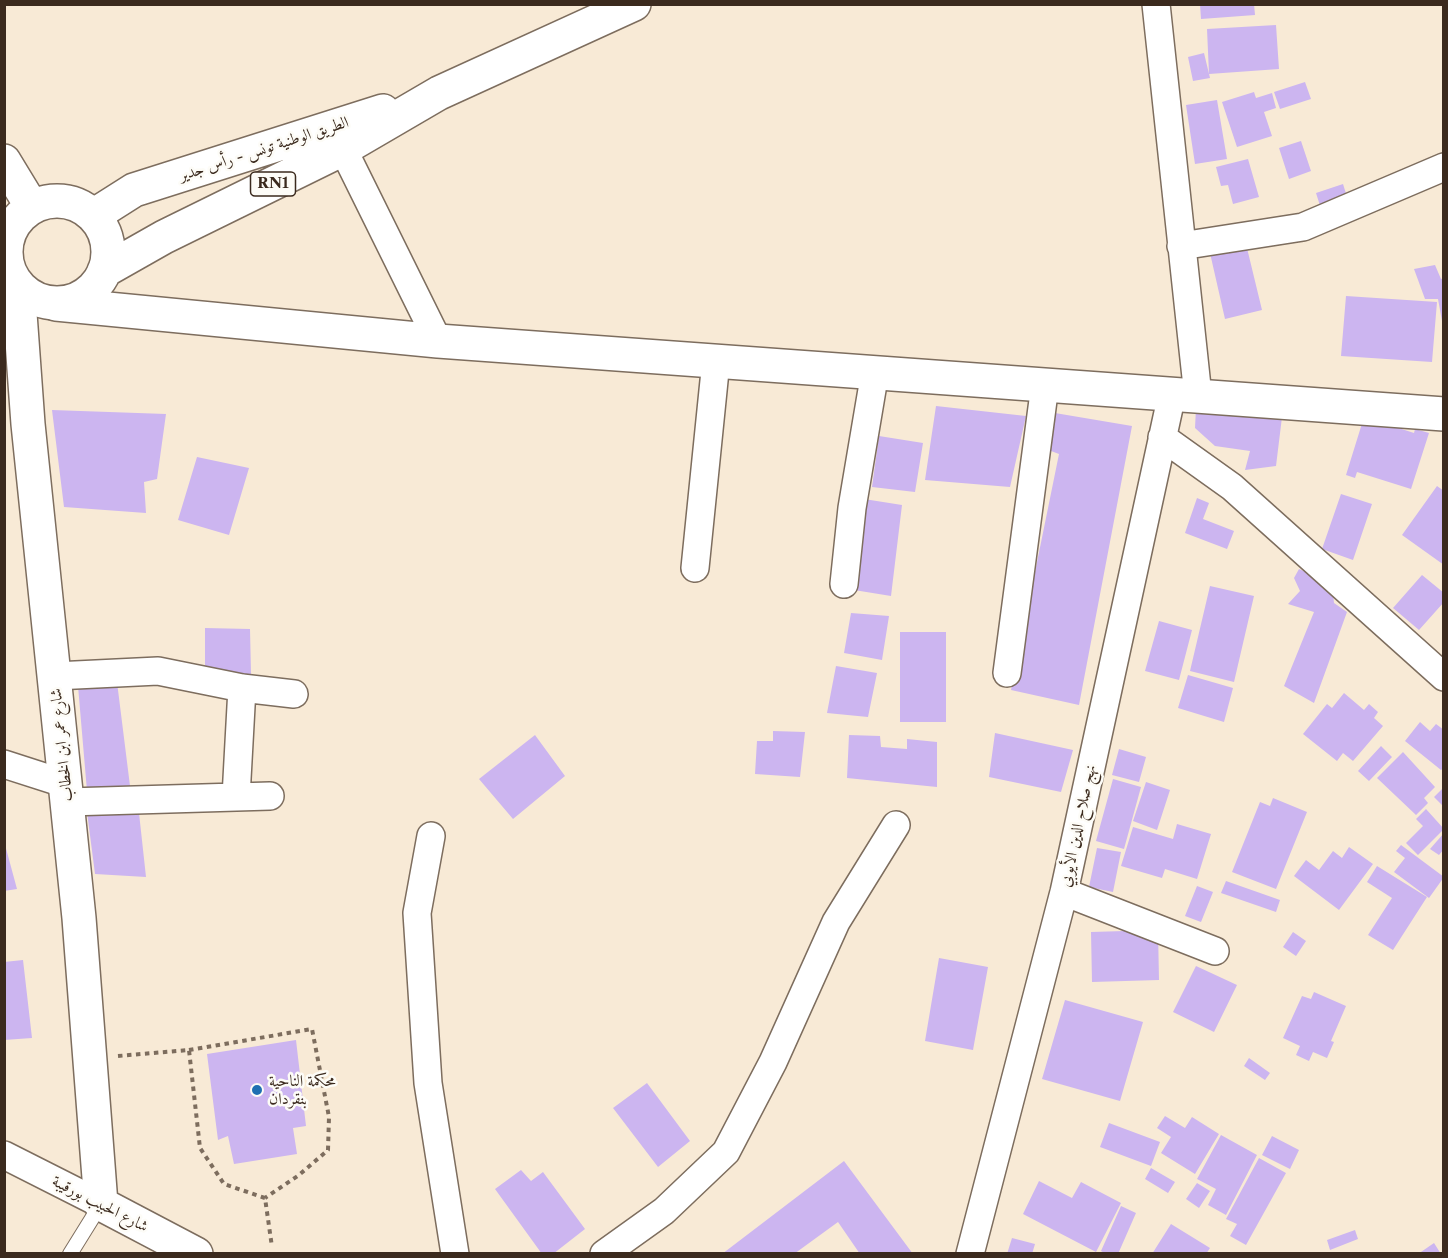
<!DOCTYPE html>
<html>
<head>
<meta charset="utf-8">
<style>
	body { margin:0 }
	#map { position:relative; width:1448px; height:1258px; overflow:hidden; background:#f8ead6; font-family:"Libre Caslon Text",serif }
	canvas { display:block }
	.frame { position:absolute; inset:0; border:6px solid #3b2a1e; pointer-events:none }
</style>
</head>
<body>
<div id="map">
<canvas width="1448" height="1258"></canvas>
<div class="frame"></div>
</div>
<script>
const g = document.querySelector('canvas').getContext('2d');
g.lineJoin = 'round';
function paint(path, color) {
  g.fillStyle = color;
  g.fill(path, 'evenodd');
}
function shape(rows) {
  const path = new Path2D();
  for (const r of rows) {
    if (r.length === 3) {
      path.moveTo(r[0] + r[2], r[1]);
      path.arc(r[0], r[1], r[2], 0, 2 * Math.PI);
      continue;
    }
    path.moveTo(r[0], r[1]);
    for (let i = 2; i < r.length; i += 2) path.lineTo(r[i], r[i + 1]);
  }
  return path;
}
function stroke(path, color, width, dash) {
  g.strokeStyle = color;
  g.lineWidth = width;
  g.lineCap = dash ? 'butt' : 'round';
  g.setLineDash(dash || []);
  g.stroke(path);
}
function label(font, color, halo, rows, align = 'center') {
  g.font = font + ' "Libre Caslon Text",Amiri,serif';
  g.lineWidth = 5;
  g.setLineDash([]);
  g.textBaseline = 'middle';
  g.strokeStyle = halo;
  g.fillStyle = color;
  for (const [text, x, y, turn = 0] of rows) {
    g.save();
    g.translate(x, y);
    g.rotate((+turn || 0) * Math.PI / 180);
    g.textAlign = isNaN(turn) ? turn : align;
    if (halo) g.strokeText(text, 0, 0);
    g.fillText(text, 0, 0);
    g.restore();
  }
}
const building = shape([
	[1200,4,1254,4,1255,15,1201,19],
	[1276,25,1279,69,1209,74,1207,29],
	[1204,53,1210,78,1193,81,1188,57],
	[1305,82,1311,99,1280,109,1274,92],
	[1254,92,1256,98,1272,93,1276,108,1264,112,1272,136,1237,147,1222,102],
	[1217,100,1227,159,1195,164,1186,105],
	[1301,141,1311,171,1289,179,1279,148],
	[1248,159,1259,197,1233,204,1228,185,1221,186,1216,167],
	[1343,184,1349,203,1322,212,1316,193],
	[1246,244,1262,310,1225,319,1210,253],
	[1435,265,1441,279,1444,278,1444,332,1438,299,1425,299,1414,269],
	[1346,296,1437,302,1432,362,1341,356],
	[936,406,1026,416,1010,487,925,480],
	[1196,408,1282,417,1276,466,1245,470,1250,451,1215,446,1195,428],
	[52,410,166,414,157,479,144,482,146,513,64,507],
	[1049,412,1132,426,1079,705,1011,690,1059,454,1043,448],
	[1364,417,1414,433,1415,429,1429,433,1411,489,1357,472,1355,478,1346,475],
	[879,436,923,443,915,492,872,487],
	[197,457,249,468,229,535,178,520],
	[1437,486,1444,491,1444,565,1402,535],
	[1341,494,1372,504,1353,560,1322,549],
	[1197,498,1209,503,1203,519,1234,531,1227,549,1185,533],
	[864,499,902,505,891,596,854,590],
	[1299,569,1332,584,1334,603,1347,612,1314,703,1284,686,1314,612,1288,604,1300,591,1294,578],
	[1422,575,1444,593,1444,602,1419,630,1393,608],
	[1210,586,1254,596,1234,682,1190,671],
	[851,613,889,616,882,660,844,653],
	[1159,621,1192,630,1179,680,1145,671],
	[205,628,250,629,251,674,205,676],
	[900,632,946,632,946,722,900,722],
	[836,666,877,673,868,717,827,713],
	[1188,675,1233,688,1224,722,1178,708],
	[117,682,131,794,87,791,78,686],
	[1344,693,1364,710,1369,704,1378,712,1374,718,1383,726,1353,761,1343,753,1337,761,1303,734,1327,704,1332,708],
	[1420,722,1430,731,1436,724,1444,730,1444,768,1441,770,1405,741],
	[773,731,805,732,800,777,755,774,757,741,773,741],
	[995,733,1073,750,1061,792,989,777],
	[535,735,565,776,513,819,479,779],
	[849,735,880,736,881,747,907,749,907,739,937,742,937,787,847,778],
	[1381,746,1392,757,1369,781,1358,771],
	[1119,749,1146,757,1139,782,1112,775],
	[1403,752,1435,787,1424,798,1428,803,1416,815,1377,778],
	[1113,779,1141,787,1124,849,1096,841],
	[1146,782,1170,790,1157,830,1133,821],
	[1444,787,1444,807,1434,797],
	[1273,798,1307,812,1276,889,1232,872,1260,802,1270,806],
	[1426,809,1444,829,1418,855,1406,843,1423,826,1416,819],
	[87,812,139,813,146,877,95,874],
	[1177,824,1211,834,1197,879,1165,869,1162,878,1121,866,1133,827,1173,839],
	[1444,833,1444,849,1439,855,1430,849],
	[4,841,17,889,4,891],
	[1401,845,1444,877,1429,898,1394,872,1405,858,1396,851],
	[1349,847,1373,864,1339,910,1294,876,1306,860,1319,870,1333,851,1342,858],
	[1097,848,1121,852,1113,892,1089,887],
	[1377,866,1427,897,1393,950,1368,935,1392,898,1367,882],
	[1226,881,1280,900,1276,912,1221,893],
	[1197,886,1213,892,1201,922,1185,916],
	[1158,930,1159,980,1092,982,1091,932],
	[1293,932,1306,941,1296,956,1283,947],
	[939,958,988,967,973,1050,925,1041],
	[23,960,32,1038,4,1040,4,962],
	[1196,966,1237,985,1214,1032,1173,1012],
	[1314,992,1346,1006,1331,1041,1334,1042,1327,1058,1313,1052,1309,1061,1296,1055,1300,1046,1283,1038,1302,996,1311,999],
	[1065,1000,1143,1022,1120,1101,1042,1079],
	[296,1040,306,1126,293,1128,297,1154,234,1164,228,1136,218,1140,207,1054],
	[1249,1058,1270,1073,1265,1080,1244,1066],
	[647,1083,690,1141,658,1167,613,1108],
	[1165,1116,1185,1128,1192,1117,1219,1134,1195,1174,1161,1153,1171,1137,1157,1128],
	[1109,1123,1160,1142,1151,1166,1100,1147],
	[1221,1135,1257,1155,1226,1215,1208,1205,1216,1189,1197,1179],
	[1272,1136,1299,1150,1290,1169,1262,1155],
	[1259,1158,1286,1173,1246,1245,1230,1236,1237,1224,1226,1219],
	[844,1161,913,1254,860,1254,838,1222,794,1254,722,1254],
	[1151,1168,1175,1182,1168,1193,1145,1179],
	[521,1170,531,1181,543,1172,585,1229,553,1254,542,1254,495,1189],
	[1039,1181,1072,1198,1081,1182,1121,1203,1096,1252,1023,1214],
	[1197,1183,1210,1191,1199,1208,1186,1199],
	[1121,1206,1136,1213,1118,1254,1106,1254,1101,1251],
	[1171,1224,1210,1248,1206,1254,1152,1254],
	[1355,1230,1358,1239,1330,1250,1327,1240],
	[1012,1238,1035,1244,1032,1254,1007,1254],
	[1434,1243,1441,1254,1418,1254]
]);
const path = shape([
	[189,1050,312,1029,329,1117,328,1150,299,1175,265,1198],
	[118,1056,189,1050,200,1148,224,1184,265,1198,272,1247]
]);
const service = shape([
	[70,1254,101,1204]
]);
const minor = shape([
	[1156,4,1198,396],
	[343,149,438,341],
	[1181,246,1303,227,1444,167],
	[1162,437,1232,487,1444,677],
	[695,568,716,361],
	[844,584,852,508,875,372],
	[1007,673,1045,385],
	[55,676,158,671,242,688,294,694],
	[4,764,66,784],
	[236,797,242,688],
	[68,802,270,796],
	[431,836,417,913,428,1083,455,1254],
	[1064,892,1215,951],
	[4,1155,101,1204],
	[604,1254,664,1211,726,1152,773,1062,836,922,896,825],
	[970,1254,1064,892,1172,394]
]);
const tertiary = shape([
	[56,304,438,341,1444,414]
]);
const secondary = shape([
	[18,286,28,424,79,918,101,1204,196,1254]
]);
const primary = shape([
	[4,161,32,207],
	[57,252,51],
	[93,216,134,190,383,111],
	[104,271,164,237,343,149,439,93,634,4]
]);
const markers = [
	[257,1090,6,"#1f6fb2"]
];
const shields = [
	[273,184,45]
];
const shieldNames = [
	["RN1",273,184]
];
const streetNames = [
	["الطريق الوطنية تونس - رأس جدير",264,149,-18],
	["شارع عمر ابن الخطاب",62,745,-96],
	["نهج صلاح الدين الأيوبي",1078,826,-78],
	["شارع الحبيب بورقيبة",100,1204,27]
];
const poiNames = [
	["محكمة الناحية",269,1081],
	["بنقردان",269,1099]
];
paint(building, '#ccb5f0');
stroke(service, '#7d6d5e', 16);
stroke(minor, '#7d6d5e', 30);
stroke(tertiary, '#7d6d5e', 36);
stroke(secondary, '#7d6d5e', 36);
stroke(primary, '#7d6d5e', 36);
stroke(path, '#7d6d5e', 4, [4.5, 4.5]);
stroke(service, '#fff', 14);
stroke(minor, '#fff', 27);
stroke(tertiary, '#fff', 33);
stroke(secondary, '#fff', 33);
stroke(primary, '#fff', 33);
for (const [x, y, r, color] of markers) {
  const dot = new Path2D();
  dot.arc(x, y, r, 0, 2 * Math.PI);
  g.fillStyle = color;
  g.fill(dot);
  stroke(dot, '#fdfcf7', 2);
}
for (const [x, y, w] of shields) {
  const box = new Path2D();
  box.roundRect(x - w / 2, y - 12, w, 24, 4.5);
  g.fillStyle = '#fdfcf7';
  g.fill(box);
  stroke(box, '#3b2a1e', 1.5);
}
label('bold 15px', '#3b2a1e', null, shieldNames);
label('16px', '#3b2a1e', '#fdfcf7', streetNames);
label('16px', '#3b2a1e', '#fdfcf7', poiNames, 'left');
</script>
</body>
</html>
